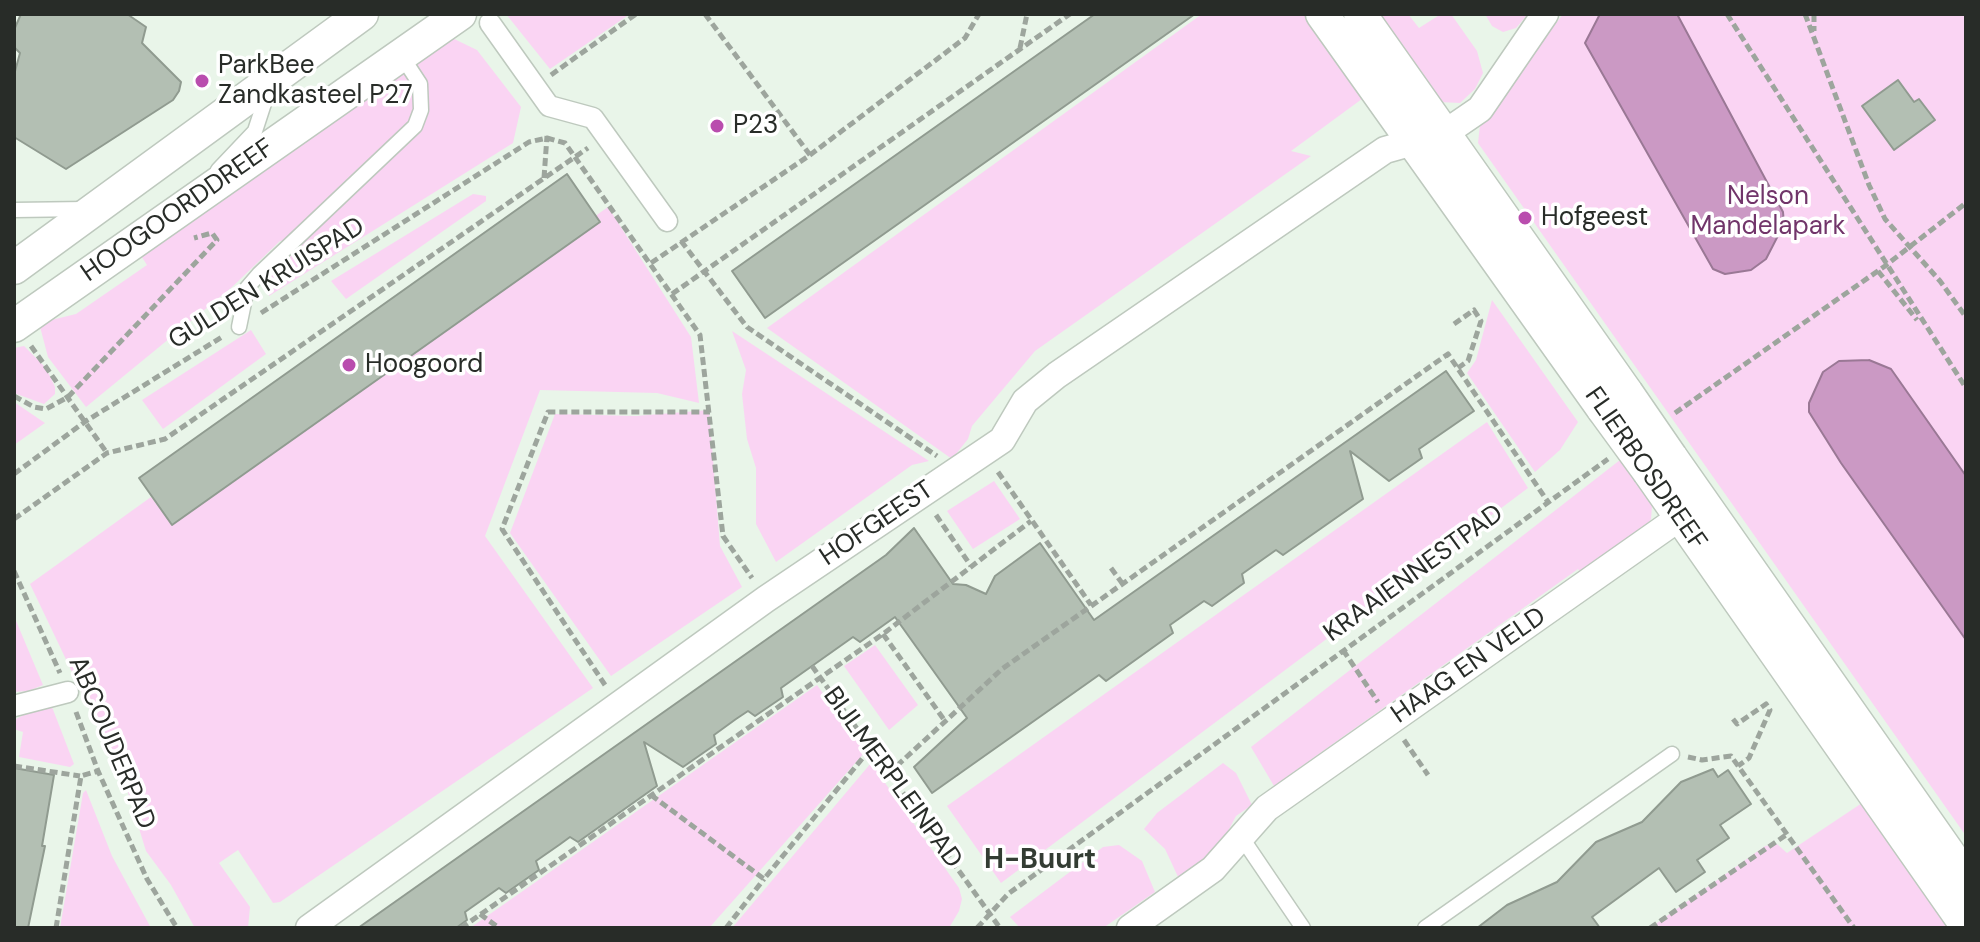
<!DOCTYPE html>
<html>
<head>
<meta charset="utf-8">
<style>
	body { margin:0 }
	#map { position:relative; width:1980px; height:942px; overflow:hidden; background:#e9f5e9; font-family:"DM Sans",sans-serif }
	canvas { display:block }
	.frame { position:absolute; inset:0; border:16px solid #282c28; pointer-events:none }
</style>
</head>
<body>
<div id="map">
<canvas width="1980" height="942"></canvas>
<div class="frame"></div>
</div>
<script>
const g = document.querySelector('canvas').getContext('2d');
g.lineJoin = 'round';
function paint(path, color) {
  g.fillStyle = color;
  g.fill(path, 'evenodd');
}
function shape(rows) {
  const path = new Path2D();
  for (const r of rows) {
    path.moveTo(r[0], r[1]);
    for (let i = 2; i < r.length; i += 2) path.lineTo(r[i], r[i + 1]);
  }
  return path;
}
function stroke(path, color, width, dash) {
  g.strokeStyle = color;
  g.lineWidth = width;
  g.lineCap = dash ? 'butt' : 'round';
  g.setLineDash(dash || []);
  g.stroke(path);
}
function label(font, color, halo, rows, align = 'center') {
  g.font = font + ' "DM Sans",sans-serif';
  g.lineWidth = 7;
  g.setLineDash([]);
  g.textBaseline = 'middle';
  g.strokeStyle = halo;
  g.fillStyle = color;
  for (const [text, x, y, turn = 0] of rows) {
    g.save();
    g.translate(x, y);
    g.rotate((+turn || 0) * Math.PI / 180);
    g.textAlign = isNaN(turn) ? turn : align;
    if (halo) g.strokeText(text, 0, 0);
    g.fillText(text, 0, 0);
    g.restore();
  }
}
const green = shape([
	[506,14,630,14,550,69],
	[1202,14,1310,14,1366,96,1291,151,1311,156,1035,351,972,426,968,439,952,459,767,328],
	[1375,14,1408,14,1419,28,1441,14,1451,14,1477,51,1483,73,1475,89,1460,103,1439,102],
	[1485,14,1528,14,1516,28,1503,32,1492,26],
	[1563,14,1966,14,1966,836,1478,143,1480,125],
	[448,36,477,50,521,107,513,143,269,296,268,279,305,242,280,241,231,288,86,407,48,357,39,323,76,314,147,265,138,251],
	[473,194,486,196,486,201,346,299,331,281],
	[608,207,691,337,699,403,657,393,540,390,485,536,593,688,280,902,273,903,238,850,219,863,250,907,248,928,195,928,171,885,146,851,125,783,30,584,151,497,168,519],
	[1492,300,1578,422,1560,450,1535,472,1467,373,1476,360],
	[251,330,266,354,163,429,142,400],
	[732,331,929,461,912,465,776,562,756,524,756,468,747,439,742,394,746,370],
	[24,346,46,368,55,387,55,394,44,404,14,393,14,348],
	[14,402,45,423,14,445],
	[709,410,720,546,742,587,611,676,510,533,555,414,636,416],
	[1487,422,1528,488,1001,883,947,806],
	[1620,460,1652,506,1651,519,1633,547,1591,586,1578,569,1274,786,1251,747],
	[994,481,1020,519,973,549,947,511],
	[14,616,43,685,28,691,14,692],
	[875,645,918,705,889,730,844,666],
	[817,685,865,752,709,928,470,928],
	[52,707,74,764,70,767,19,757,23,732,14,729,14,720,37,708],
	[871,763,959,888,962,899,959,911,949,928,732,928],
	[1223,763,1236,773,1252,805,1236,816,1216,854,1180,881,1165,849,1144,829,1157,813],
	[86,790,112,856,151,928,60,928,83,793],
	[1862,803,1946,925,1941,928,1650,928,1765,846,1777,844,1787,853],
	[1119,845,1142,861,1155,892,1103,928,1020,928,1010,917,1103,847]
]);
const water = shape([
	[1600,14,1677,14,1783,212,1784,224,1766,259,1751,270,1725,274,1713,269,1585,43,1600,14],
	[1869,360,1891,369,1966,476,1966,640,1841,463,1809,412,1809,403,1823,372,1839,361,1869,360]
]);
const building = shape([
	[21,14,127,14,146,27,142,43,181,82,179,91,173,100,66,169,14,137,14,75,20,53,14,47,14,30,21,14],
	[1095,14,1195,14,765,318,732,271,1095,14],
	[1898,80,1914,102,1919,99,1935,120,1894,150,1862,106,1898,80],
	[567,174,600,222,172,525,139,478,567,174],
	[1446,371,1474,411,1419,449,1422,458,1389,481,1350,451,1363,499,1283,555,1276,550,1242,574,1244,583,1212,606,1204,601,1170,625,1173,633,1106,681,1099,675,932,793,914,767,967,718,895,617,860,642,853,637,781,688,783,697,755,716,748,711,736,719,714,735,716,744,683,767,644,742,657,786,578,842,570,837,559,845,536,861,539,870,506,893,499,888,465,912,467,920,456,928,358,928,886,555,914,528,953,584,966,585,986,594,995,576,1040,543,1094,620,1446,371],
	[14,768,54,775,42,846,45,846,28,928,14,928,14,768],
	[1713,769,1718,777,1728,770,1751,804,1720,825,1729,838,1697,860,1705,872,1676,892,1659,868,1592,917,1600,928,1477,928,1507,905,1557,882,1596,842,1642,822,1681,782,1713,769]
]);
const path = shape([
	[705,14,810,155],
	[1727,14,1966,388],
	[1805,14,1869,185,1885,219,1940,281,1966,317],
	[1814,14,1814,31],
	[1020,48,1027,14],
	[551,75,636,14],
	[544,178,547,136],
	[681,241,747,327,937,456],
	[651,263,810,155,965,38,979,14],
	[1878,271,1917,320],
	[672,294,1070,14],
	[261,313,529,142,547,138,565,143,700,335,723,536,752,578],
	[1454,324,1474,310,1481,321,1468,361,1458,368],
	[31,346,107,453],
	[14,396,34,407,46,409,68,397,217,240,212,233,194,238],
	[1675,413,1885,266,1966,203],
	[998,472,1091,605],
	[14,474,86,421,222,337],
	[936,515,971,566],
	[14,519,107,453,165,439,588,148],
	[1111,568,1122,583],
	[14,571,60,673],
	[883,634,945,721],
	[1343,650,1378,702],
	[812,666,1000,928],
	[605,685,502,529,548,412,710,412],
	[76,712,98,771,147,879,177,928],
	[1733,719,1737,724,1766,704,1770,710,1749,758,1738,766],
	[1404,740,1428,775],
	[1688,757,1702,760,1731,756,1854,928],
	[14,766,80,776],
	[888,774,1002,669,1448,354,1548,502],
	[651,795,764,879,870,749],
	[480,914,499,928],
	[56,928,81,776,98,771],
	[461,928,883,634,1031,521],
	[726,928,764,879],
	[977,928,1008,894,1608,459],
	[1650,928,1786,835]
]);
const service = shape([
	[218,170,255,131,269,88],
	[14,210,86,209],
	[239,327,247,288,259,274,415,126,421,110,420,84,401,55],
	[1242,838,1303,928],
	[1425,928,1672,754]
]);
const pedestrian = shape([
	[490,23,549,106,593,118,667,221],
	[14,706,68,692]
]);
const minor = shape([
	[309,928,766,599,1002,440,1025,401,1057,375,1385,150,1445,133,1480,109,1545,14],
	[1130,928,1213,869,1267,808,1696,506]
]);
const tertiary = shape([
	[1322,14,1603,409],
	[1360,14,1627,393],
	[14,268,362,14],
	[14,326,460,14],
	[1671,457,1966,878],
	[1649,472,1966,925]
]);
const tertiaryBridge = shape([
	[1627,393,1671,457],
	[1603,409,1649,472]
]);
const markers = [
	[202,81,8,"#b94dae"],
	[717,126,8,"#b94dae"],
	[1525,218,8,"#b94dae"],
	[349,365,8,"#b94dae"]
];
const poiNames = [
	["ParkBee",218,66],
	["Zandkasteel P27",218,96],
	["P23",733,126],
	["Hofgeest",1541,218],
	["Hoogoord",365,365]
];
const parkNames = [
	["Nelson",1768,197],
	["Mandelapark",1768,227]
];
const streetNames = [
	["HOOGOORDDREEF",178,211,-35],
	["GULDEN KRUISPAD",267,284,-32],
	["FLIERBOSDREEF",1645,469,55],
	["HOFGEEST",877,524,-34],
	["KRAAIENNESTPAD",1414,574,-36],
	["HAAG EN VELD",1469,666,-35],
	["ABCOUDERPAD",111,743,67],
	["BIJLMERPLEINPAD",892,778,54]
];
const neighbourhoodNames = [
	["H-Buurt",1040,861]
];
paint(green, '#fad4f3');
paint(water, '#cb99c4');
stroke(water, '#9a7895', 2);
paint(building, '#b3bfb3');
stroke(building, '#909b90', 2);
stroke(service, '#bec9be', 17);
stroke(pedestrian, '#bec9be', 23);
stroke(minor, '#bec9be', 29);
stroke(tertiary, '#bec9be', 35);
stroke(path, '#9da59d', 5, [8, 4]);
stroke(service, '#fff', 14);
stroke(pedestrian, '#fff', 20);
stroke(minor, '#fff', 26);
stroke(tertiary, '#fff', 32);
stroke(tertiaryBridge, '#bec9be', 35, []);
stroke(tertiaryBridge, '#fff', 32);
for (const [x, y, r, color] of markers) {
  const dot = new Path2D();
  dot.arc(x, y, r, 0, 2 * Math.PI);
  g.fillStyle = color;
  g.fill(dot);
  stroke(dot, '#fff', 3);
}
label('26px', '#282c28', '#fff', poiNames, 'left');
label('26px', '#71356a', '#fff', parkNames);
label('26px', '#282c28', '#fff', streetNames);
label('bold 28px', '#333c33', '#fff', neighbourhoodNames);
</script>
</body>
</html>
